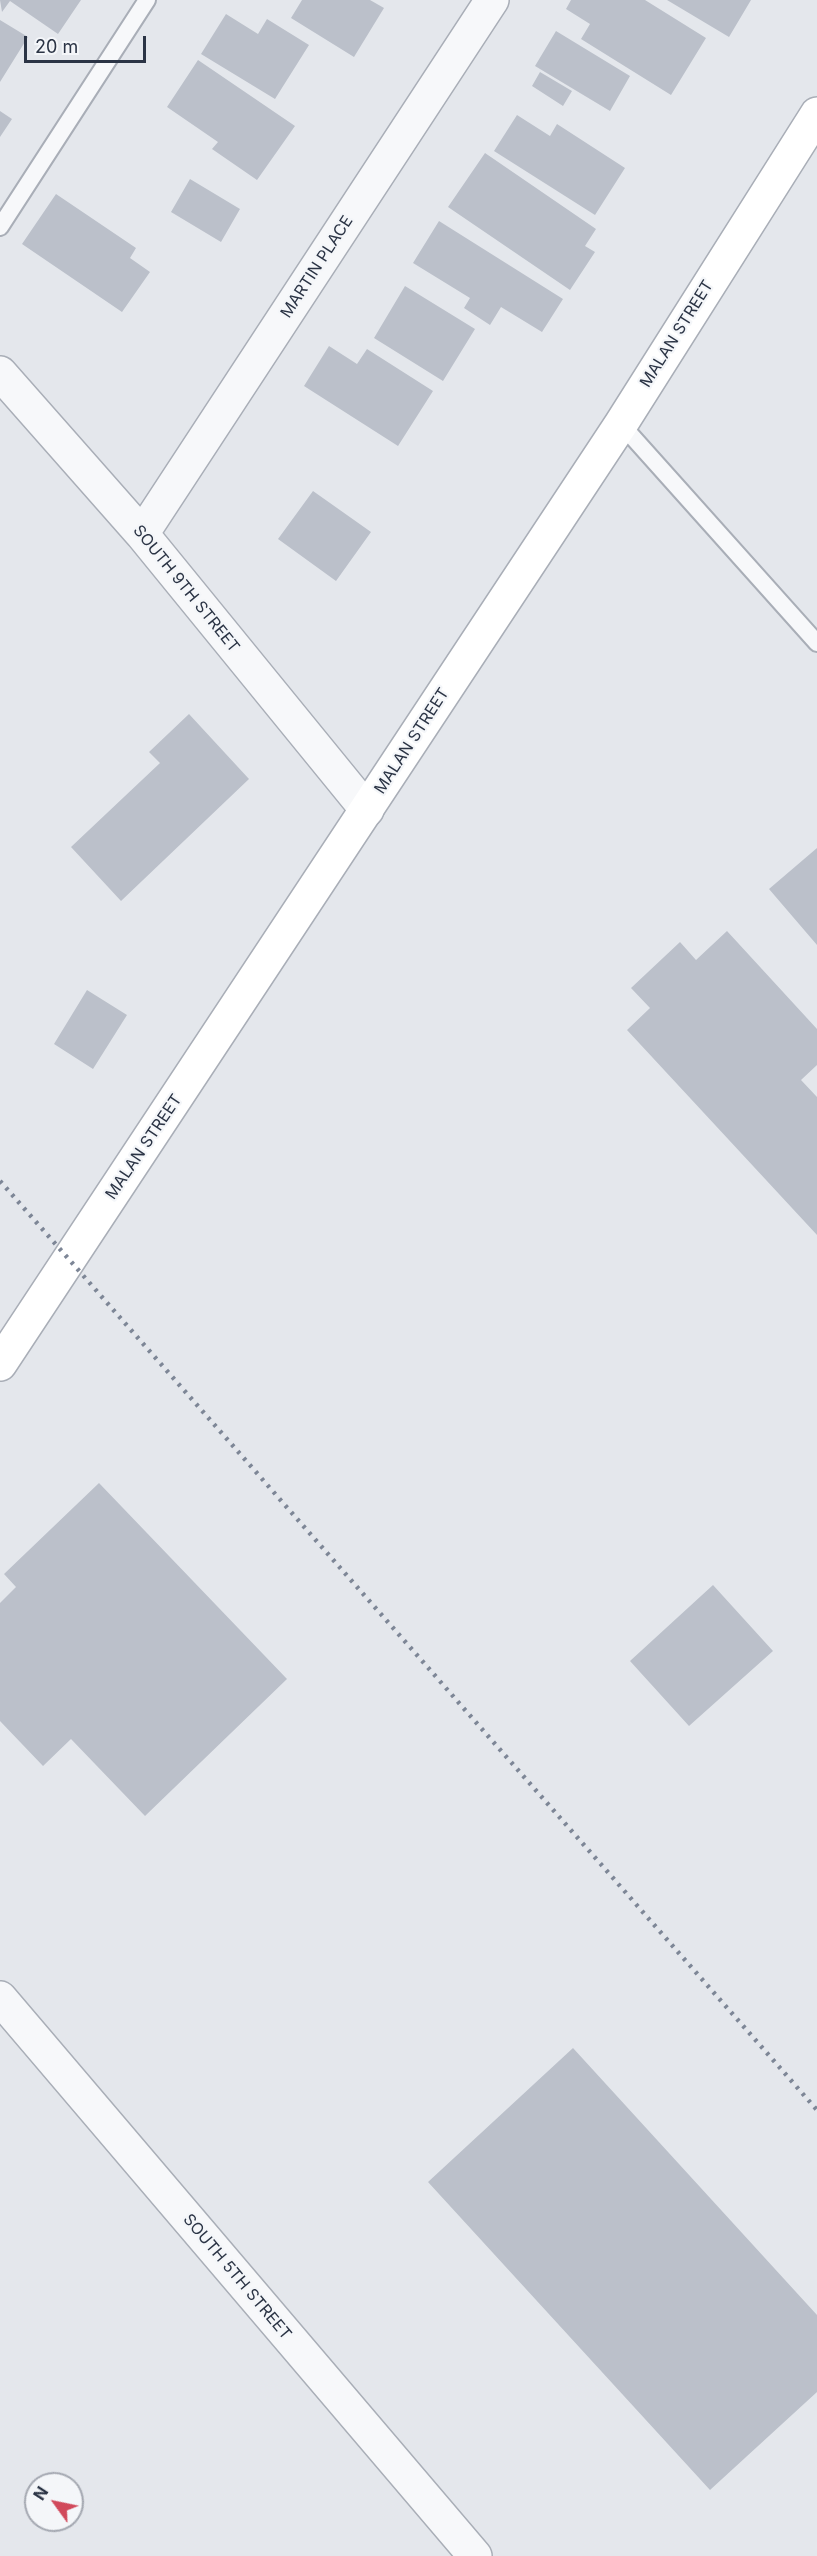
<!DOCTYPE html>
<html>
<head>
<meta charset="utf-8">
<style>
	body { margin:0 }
	#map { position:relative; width:817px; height:2556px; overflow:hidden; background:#e4e7ec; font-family:Inter,sans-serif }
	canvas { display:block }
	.north { position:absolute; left:24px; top:2472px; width:60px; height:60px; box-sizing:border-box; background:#f4f6f9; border:2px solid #a4a8b1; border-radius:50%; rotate:303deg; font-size:16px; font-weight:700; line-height:24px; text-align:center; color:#2b3445 }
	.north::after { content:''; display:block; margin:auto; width:21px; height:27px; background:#d1495b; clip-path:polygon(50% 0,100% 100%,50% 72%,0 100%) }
	.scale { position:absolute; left:24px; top:36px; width:122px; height:27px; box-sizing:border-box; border:3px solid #2b3445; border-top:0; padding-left:8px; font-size:18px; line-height:21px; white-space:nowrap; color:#2b3445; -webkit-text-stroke:4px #f4f6f9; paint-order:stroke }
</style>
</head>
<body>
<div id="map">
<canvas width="817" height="2556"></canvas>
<div class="north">N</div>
<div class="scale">20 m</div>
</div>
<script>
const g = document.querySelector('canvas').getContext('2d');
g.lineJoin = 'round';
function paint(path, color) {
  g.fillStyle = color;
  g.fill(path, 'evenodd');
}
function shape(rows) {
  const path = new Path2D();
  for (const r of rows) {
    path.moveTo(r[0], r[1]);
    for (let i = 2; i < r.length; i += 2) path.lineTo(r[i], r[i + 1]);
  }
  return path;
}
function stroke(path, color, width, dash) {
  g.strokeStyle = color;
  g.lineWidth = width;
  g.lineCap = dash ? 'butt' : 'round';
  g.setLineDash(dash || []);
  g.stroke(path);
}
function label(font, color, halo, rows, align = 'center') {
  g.font = font + ' Inter,sans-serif';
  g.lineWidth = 4.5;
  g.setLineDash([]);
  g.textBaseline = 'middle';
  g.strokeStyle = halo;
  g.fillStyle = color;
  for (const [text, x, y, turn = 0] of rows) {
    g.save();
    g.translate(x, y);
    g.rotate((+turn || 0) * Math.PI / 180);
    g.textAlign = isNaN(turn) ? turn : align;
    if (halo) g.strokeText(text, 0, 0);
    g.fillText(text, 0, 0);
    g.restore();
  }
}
const building = shape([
	[0,0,81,0,58,34,10,1,2,12],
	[302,0,370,0,384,8,354,57,291,18],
	[571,0,645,0,706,38,671,95,581,39,590,24,566,9],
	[667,0,751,0,729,37],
	[226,14,258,34,267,19,309,45,275,99,201,54],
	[0,20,28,37,0,82],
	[556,31,630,76,610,111,535,66],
	[198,60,295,126,257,180,212,149,218,142,167,107],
	[540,72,572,91,563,106,532,86],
	[0,111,12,119,0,137],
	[517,115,550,136,557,124,625,168,595,215,494,151],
	[485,153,596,229,585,246,595,252,570,290,448,207],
	[190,179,240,209,221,242,171,212],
	[56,194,136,248,130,258,150,272,122,312,22,244],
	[439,221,563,299,542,332,501,307,490,325,464,308,470,298,413,263],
	[405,286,475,329,443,381,374,338],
	[329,346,357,364,367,349,433,391,398,446,304,386],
	[313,491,371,532,336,581,278,539],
	[189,714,249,779,121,901,71,847,160,763,149,752],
	[817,848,817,945,769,889],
	[727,931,817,1029,817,1065,801,1080,817,1097,817,1235,627,1030,650,1008,631,988,680,942,696,960],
	[87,990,127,1015,93,1069,54,1044],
	[99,1483,287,1679,145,1816,71,1739,43,1766,0,1721,0,1603,16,1587,4,1574],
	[713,1585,773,1651,689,1726,630,1661],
	[573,2048,817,2315,817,2392,710,2490,428,2182]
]);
const lane = shape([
	[0,227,147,0],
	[621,424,817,643]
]);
const street = shape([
	[0,373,142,534,367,810],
	[142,534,492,0],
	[0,1998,475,2556]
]);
const secondary = shape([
	[0,1364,621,424,817,114]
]);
const rail = shape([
	[0,1181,817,2110]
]);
const streetNames = [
	["MARTIN PLACE",317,267,-57],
	["MALAN STREET",677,334,-58],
	["SOUTH 9TH STREET",186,589,51],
	["MALAN STREET",412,741,-57],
	["MALAN STREET",144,1147,-56],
	["SOUTH 5TH STREET",237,2277,50]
];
paint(building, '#bbc0ca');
stroke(lane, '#a9aeb7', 20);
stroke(street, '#a9aeb7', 36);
stroke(secondary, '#a9aeb7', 36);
stroke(lane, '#f7f8fa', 16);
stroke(street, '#f7f8fa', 33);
stroke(secondary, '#fff', 33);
stroke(rail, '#7d8696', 4.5, [3, 6]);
label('16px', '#2b3445', '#f4f6f9', streetNames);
</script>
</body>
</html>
